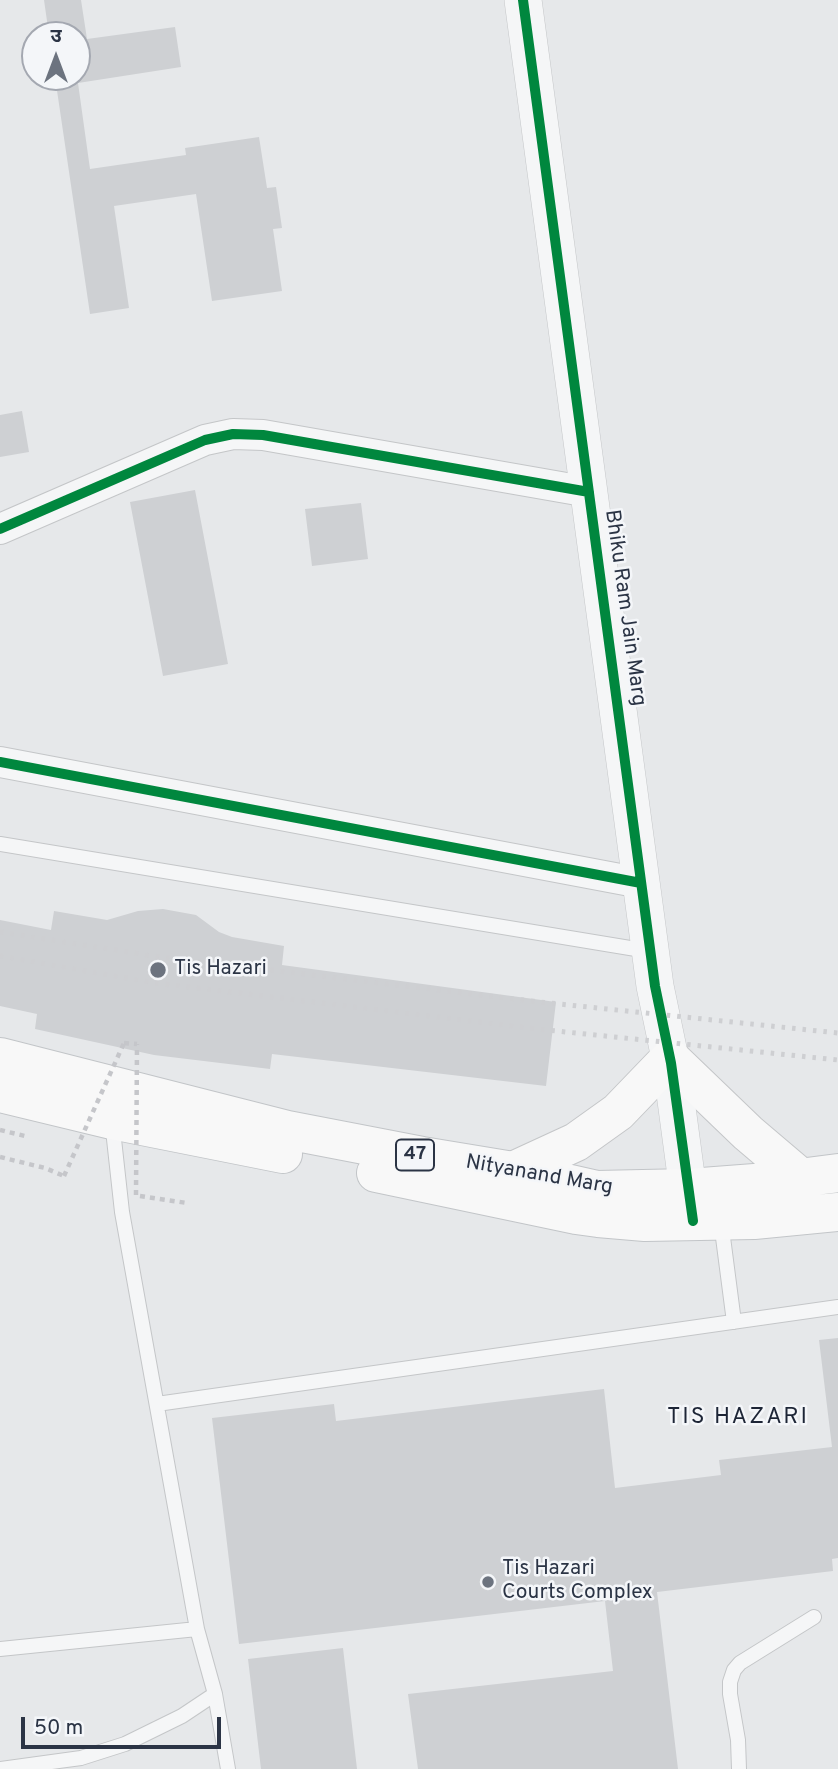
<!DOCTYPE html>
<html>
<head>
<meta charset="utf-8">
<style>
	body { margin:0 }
	#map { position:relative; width:838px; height:1769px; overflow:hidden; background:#e6e8ea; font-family:Overpass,"Noto Sans Devanagari",sans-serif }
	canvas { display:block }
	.north { position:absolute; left:21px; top:21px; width:70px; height:70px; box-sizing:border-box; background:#f4f6f9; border:2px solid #a4a8b1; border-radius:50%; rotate:0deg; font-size:19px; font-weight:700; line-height:28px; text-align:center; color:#2b3445 }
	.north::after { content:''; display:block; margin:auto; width:24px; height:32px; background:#6c737f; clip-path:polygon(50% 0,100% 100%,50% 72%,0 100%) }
	.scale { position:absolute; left:21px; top:1717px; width:200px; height:32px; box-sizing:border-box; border:4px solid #2b3445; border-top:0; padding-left:9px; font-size:21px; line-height:24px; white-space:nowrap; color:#2b3445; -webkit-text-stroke:5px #f4f6f9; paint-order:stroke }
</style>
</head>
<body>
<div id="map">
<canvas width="838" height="1769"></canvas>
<div class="north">उ</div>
<div class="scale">50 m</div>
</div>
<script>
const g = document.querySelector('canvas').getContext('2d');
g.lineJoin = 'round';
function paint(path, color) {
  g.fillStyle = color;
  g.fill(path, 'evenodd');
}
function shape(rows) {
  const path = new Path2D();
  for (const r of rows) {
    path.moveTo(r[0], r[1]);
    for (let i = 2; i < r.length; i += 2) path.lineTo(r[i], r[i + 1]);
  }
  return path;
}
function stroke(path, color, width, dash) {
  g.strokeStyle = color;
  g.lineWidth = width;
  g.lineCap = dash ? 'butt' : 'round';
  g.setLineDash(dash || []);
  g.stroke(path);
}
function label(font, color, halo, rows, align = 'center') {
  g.font = font + ' Overpass,sans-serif';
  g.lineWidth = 5;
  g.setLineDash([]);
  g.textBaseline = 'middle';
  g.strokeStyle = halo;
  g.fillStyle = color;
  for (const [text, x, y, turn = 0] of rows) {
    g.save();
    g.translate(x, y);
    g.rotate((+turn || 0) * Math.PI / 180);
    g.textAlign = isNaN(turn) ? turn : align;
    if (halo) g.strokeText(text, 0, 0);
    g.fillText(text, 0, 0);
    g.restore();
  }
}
const building = shape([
	[44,0,81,0,87,39,175,27,181,67,78,83,90,169,186,155,185,148,259,137,267,188,276,187,282,228,273,229,282,291,212,301,196,194,114,206,129,308,90,314,55,77,77,77,77,35,49,35],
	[22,411,29,452,0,457,0,415],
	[195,490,228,664,163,676,130,502],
	[361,503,368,559,312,566,305,509],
	[163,909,196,915,219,932,232,937,284,946,282,965,556,1002,546,1086,272,1054,270,1069,154,1055,35,1029,37,1014,0,1006,0,920,51,930,54,911,107,920,138,911],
	[838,1338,838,1558,832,1559,833,1571,657,1592,678,1769,418,1769,408,1694,613,1671,605,1601,239,1644,212,1418,334,1404,336,1421,604,1389,615,1488,721,1475,719,1460,832,1447,819,1340],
	[343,1648,357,1769,261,1769,248,1659]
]);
const path = shape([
	[124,1043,137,1044],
	[0,1130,25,1136],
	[0,1157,45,1168,64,1176],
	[140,1196,187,1203]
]);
const service = shape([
	[0,844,648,951],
	[721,1222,734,1322],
	[157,1404,838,1307],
	[197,1629,215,1694,228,1769],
	[0,1649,197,1629,122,1212,112,1121],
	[0,1769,81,1758,125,1744,182,1716,215,1694],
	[739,1769,738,1740,730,1694,730,1682,734,1670,740,1663,814,1617]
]);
const minor = shape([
	[0,529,205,440,233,434,263,435,589,492],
	[0,762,641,883]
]);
const tertiary = shape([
	[523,0,655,986,671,1063,692,1220]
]);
const secondary = shape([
	[513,1171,576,1142,618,1112,670,1058,748,1133,801,1178]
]);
const primary = shape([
	[0,1057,287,1130,422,1156,513,1171,597,1190,689,1188,768,1182,838,1173],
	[0,1093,112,1120,283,1154],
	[376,1173,576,1215,598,1218,645,1222,754,1220,838,1212]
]);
const rail = shape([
	[0,932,160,957,540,1002,838,1033],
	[0,956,155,983,537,1029,838,1060]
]);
const pathBridge = shape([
	[64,1176,124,1043],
	[136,1195,137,1044]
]);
const cycleway = shape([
	[523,0,655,986,671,1063,693,1221],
	[0,529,205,440,233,434,263,435,589,492],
	[0,762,641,883]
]);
const markers = [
	[158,970,9,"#6c737f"],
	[488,1582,7,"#6c737f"]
];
const shields = [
	[415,1155,38]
];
const shieldNames = [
	["47",415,1155]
];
const streetNames = [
	["Bhiku Ram Jain Marg",624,608,82],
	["Nityanand Marg",539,1176,10]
];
const poiNames = [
	["Tis Hazari",174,970],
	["Tis Hazari",502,1570],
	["Courts Complex",502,1594]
];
const neighbourhoodNames = [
	["TIS HAZARI",738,1418]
];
paint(building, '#ced0d3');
stroke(service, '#c4c6c8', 16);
stroke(minor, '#c4c6c8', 32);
stroke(tertiary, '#c4c6c8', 38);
stroke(secondary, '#c4c6c8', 40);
stroke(primary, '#c2c5c8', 40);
stroke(path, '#c5c6ca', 4.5, [5, 5]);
stroke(service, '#f5f6f7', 14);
stroke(minor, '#f5f6f7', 30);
stroke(tertiary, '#f5f6f7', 37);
stroke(secondary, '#f8f8f8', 38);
stroke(primary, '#f8f8f8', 38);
stroke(rail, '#cecfd2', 5, [3.5, 7]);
stroke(pathBridge, '#c5c6ca', 4.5, [5, 5]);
stroke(cycleway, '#00873e', 10);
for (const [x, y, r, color] of markers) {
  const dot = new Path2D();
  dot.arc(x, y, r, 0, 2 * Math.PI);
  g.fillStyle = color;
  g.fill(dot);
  stroke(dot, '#f4f6f9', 2.5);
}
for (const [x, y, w] of shields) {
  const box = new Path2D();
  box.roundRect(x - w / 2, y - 15.5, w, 31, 5);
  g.fillStyle = '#f4f6f9';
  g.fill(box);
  stroke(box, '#2b3445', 2);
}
label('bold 19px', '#2b3445', null, shieldNames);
label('21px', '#2b3445', '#f4f6f9', streetNames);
label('21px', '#2b3445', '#f4f6f9', poiNames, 'left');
g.letterSpacing = '2px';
label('23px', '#1d2536', '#f4f6f9', neighbourhoodNames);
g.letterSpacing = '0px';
</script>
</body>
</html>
